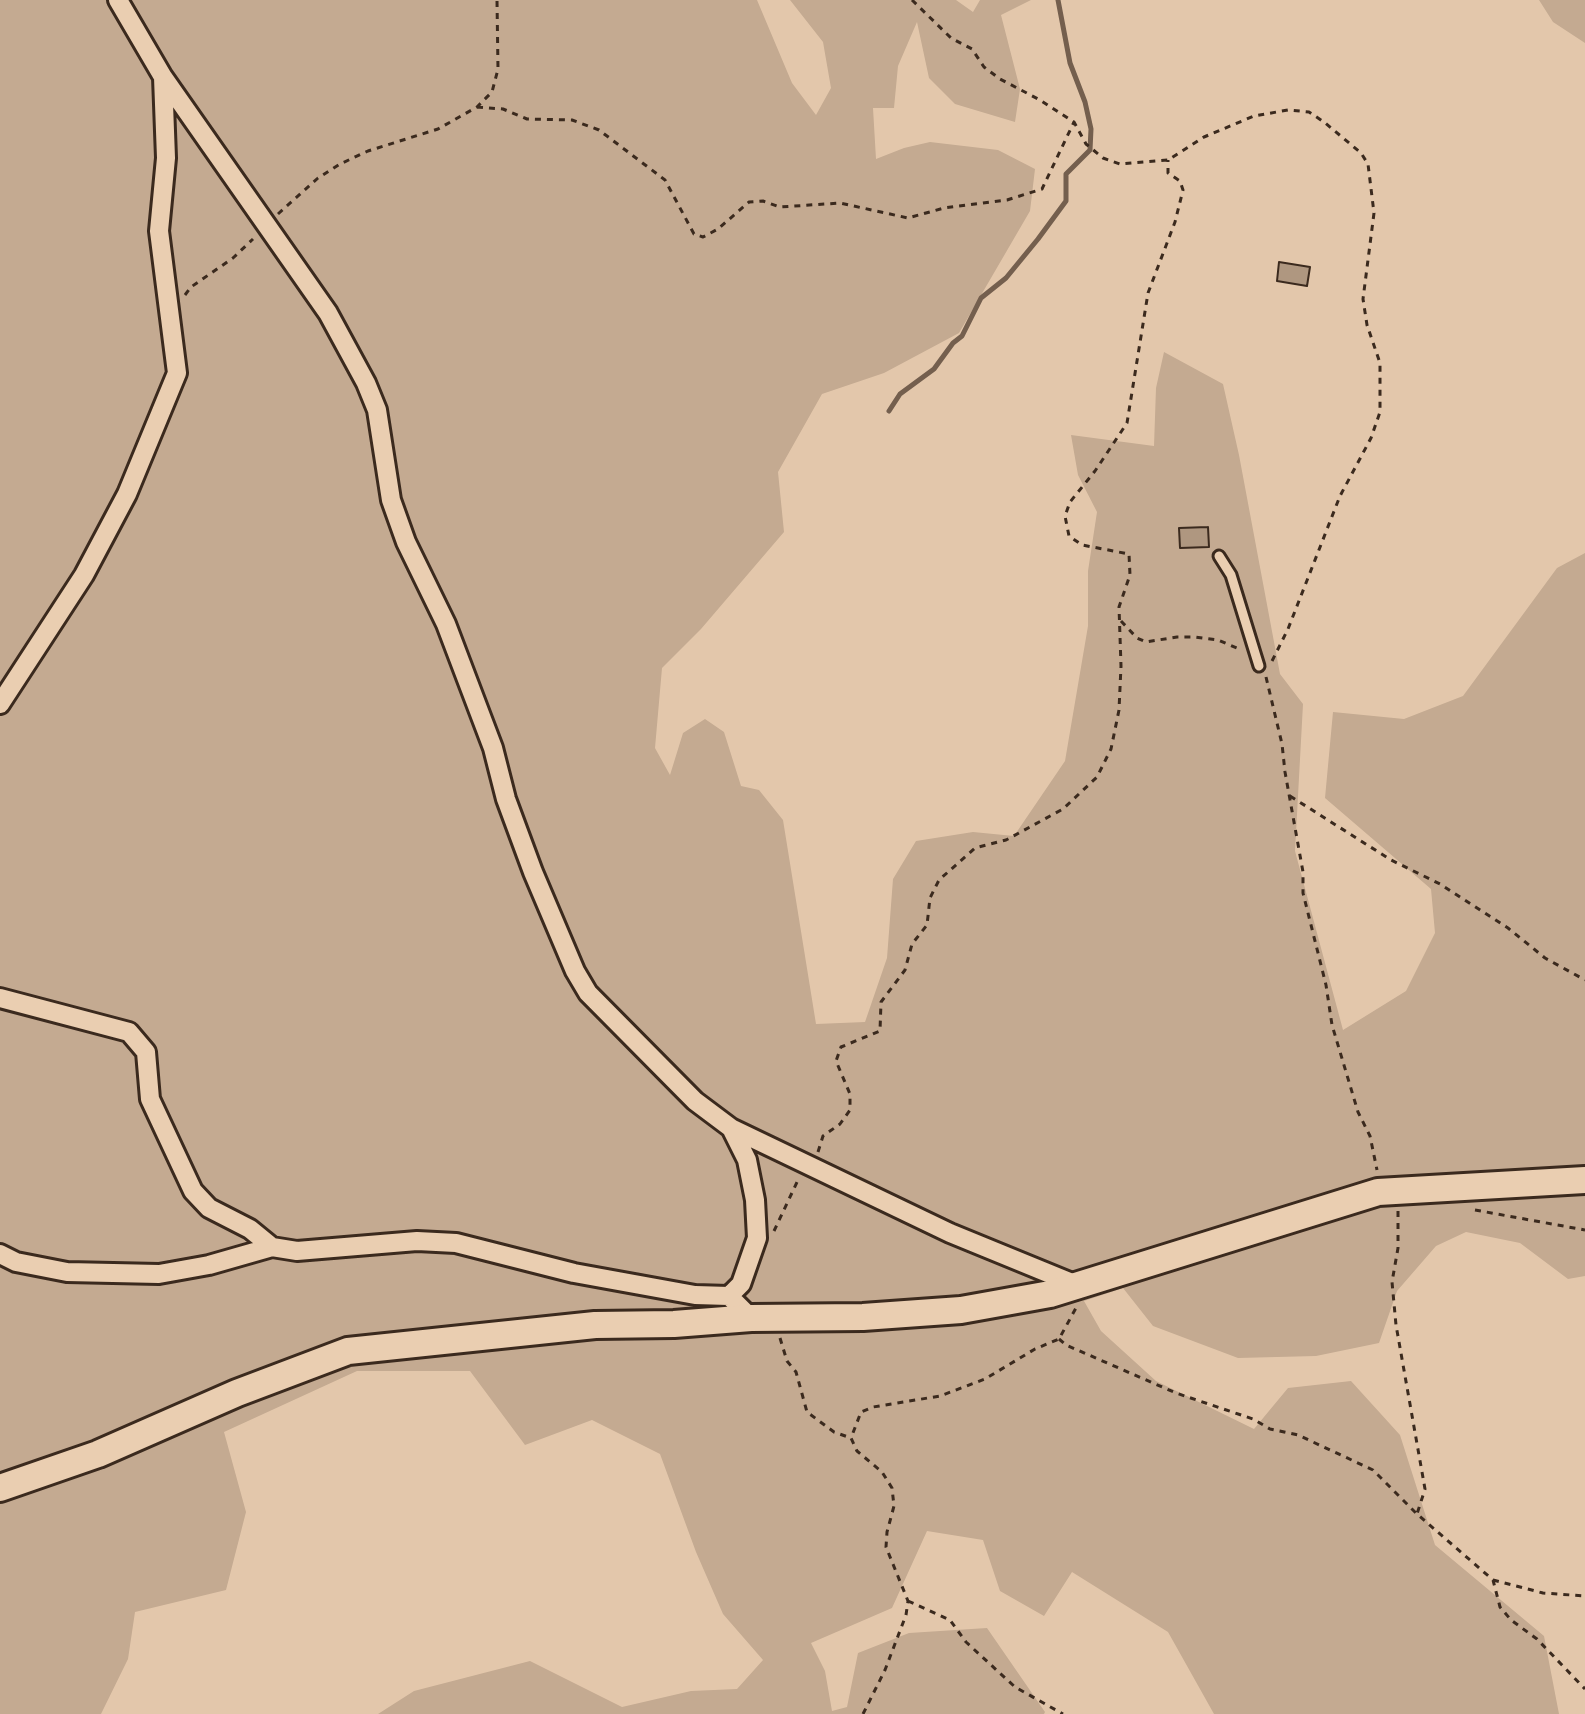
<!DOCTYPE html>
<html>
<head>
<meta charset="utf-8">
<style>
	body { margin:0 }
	canvas { display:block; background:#e3c7ab }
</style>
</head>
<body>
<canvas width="1585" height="1714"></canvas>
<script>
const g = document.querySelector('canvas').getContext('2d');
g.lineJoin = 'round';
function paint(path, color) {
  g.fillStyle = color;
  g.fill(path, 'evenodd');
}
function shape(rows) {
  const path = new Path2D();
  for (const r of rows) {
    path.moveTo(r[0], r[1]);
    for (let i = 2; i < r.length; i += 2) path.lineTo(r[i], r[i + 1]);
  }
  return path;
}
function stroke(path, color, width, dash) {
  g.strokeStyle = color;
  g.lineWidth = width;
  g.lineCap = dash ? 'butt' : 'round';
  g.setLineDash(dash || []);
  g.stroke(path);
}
const green = shape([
	[0,0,757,0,792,83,816,115,831,88,823,42,790,0,956,0,973,12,980,0,1031,0,1001,15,1020,89,1015,122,955,104,929,78,917,22,898,66,894,108,873,108,876,159,904,148,930,142,998,150,1035,169,1030,211,959,333,884,373,822,394,778,472,784,532,701,629,662,668,655,748,670,775,683,733,705,719,724,732,741,786,759,790,783,820,816,1024,865,1022,887,958,893,879,916,841,973,832,1014,836,1065,761,1088,626,1088,571,1097,512,1078,475,1071,435,1154,446,1156,388,1164,352,1223,384,1239,455,1280,674,1303,704,1295,851,1343,1030,1406,991,1435,933,1431,889,1325,798,1333,712,1404,719,1463,696,1557,568,1585,553,1585,1276,1568,1279,1520,1243,1466,1232,1436,1246,1397,1291,1379,1343,1316,1356,1238,1358,1153,1326,1123,1288,1084,1301,1101,1331,1156,1381,1254,1429,1288,1388,1351,1381,1400,1435,1435,1545,1544,1636,1559,1714,1214,1714,1168,1632,1072,1572,1044,1616,1000,1591,983,1540,927,1531,892,1608,811,1643,825,1671,832,1711,847,1707,858,1653,909,1633,987,1628,1045,1712,1044,1714,378,1714,414,1691,530,1661,622,1707,691,1691,737,1689,763,1660,723,1614,696,1552,660,1454,592,1420,525,1445,470,1371,357,1371,224,1432,246,1512,226,1590,135,1612,128,1659,101,1714,0,1714],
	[1539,0,1585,0,1585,43,1553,22]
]);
const stream = shape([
	[889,411,900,394,934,369,953,343,962,336,981,298,1006,278,1038,239,1066,201,1066,174,1090,150,1091,129,1085,102,1070,63,1058,0]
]);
const building = shape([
	[1279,262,1310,267,1307,286,1277,281,1279,262],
	[1208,527,1209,547,1180,548,1179,528,1208,527]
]);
const path = shape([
	[912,0,951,38,972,49,984,67,1000,79,1040,100,1074,122,1086,144,1103,158,1120,164,1168,160,1204,137,1254,116,1288,110,1309,112,1324,122,1361,153,1368,164,1374,213,1363,299,1367,325,1380,363,1380,412,1371,438,1340,496,1288,629,1271,663],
	[477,107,503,109,527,119,572,120,599,130,665,180,694,234,703,237,718,229,749,202,763,201,780,207,840,203,908,218,944,208,1007,200,1042,189,1074,122],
	[278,214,318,178,340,164,368,151,438,129,477,107,492,92,498,69,497,0],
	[185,295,191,287,233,258,253,239],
	[1121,621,1137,638,1146,642,1177,637,1195,637,1218,640,1239,649],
	[1266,677,1282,744,1285,772,1303,872,1303,893,1326,985,1332,1025,1358,1112,1370,1136,1377,1170],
	[1290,796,1391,860,1440,884,1508,928,1545,958,1585,980],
	[818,1152,823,1136,840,1124,850,1110,850,1094,836,1061,841,1047,880,1031,881,1002,905,970,912,944,927,925,930,898,939,880,975,848,1006,840,1063,809,1097,777,1111,749,1119,710,1121,666,1119,607,1130,575,1129,554,1082,545,1069,536,1065,516,1070,502,1095,471,1127,423,1148,293,1175,222,1183,190,1180,181,1168,173,1168,160],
	[1475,1210,1585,1230],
	[1398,1211,1398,1248,1392,1282,1396,1325,1425,1489,1417,1514],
	[774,1231,798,1180],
	[780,1338,787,1361,796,1372,807,1412,834,1432,851,1438],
	[1059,1339,1066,1345,1176,1393,1253,1419,1270,1429,1298,1435,1373,1470,1417,1514,1493,1580,1500,1607,1511,1620,1537,1639,1585,1689],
	[1493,1580,1543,1593,1585,1596],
	[908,1601,950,1620,966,1642,1015,1687,1063,1714],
	[863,1714,885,1670,906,1615,908,1601,886,1547,887,1532,894,1506,892,1488,882,1472,857,1451,851,1438,861,1412,873,1407,940,1396,985,1379,1035,1349,1059,1339,1076,1308]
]);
const lane = shape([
	[1219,556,1231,575,1259,666]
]);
const street = shape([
	[163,77,328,313,366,383,377,410,391,500,406,542,446,624,493,748,506,799,533,872,575,971,588,993,695,1101,731,1128,950,1233,1077,1285],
	[0,704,84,575,127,494,177,373,159,231,166,158,163,77,118,0],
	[0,998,129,1032,146,1052,150,1099,193,1191,209,1208,250,1229,272,1247,297,1251,417,1241,456,1243,574,1273,695,1295,729,1296,751,1318],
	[0,1254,16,1262,67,1272,159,1274,209,1265,272,1247],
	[729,1296,741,1284,757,1238,755,1200,747,1160,731,1128]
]);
const secondary = shape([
	[0,1488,98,1454,237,1393,348,1351,595,1325,674,1324,751,1318,863,1317,961,1310,1050,1294,1378,1192,1585,1180]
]);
paint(green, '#c4aa91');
stroke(stream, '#745f4e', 5);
paint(building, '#af9780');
stroke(building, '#3b2a1e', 2);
stroke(lane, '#3b2a1e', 15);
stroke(street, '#3b2a1e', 24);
stroke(secondary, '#3b2a1e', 32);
stroke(path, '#3b2a1e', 3, [6, 6]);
stroke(lane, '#eaceb1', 9);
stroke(street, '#eaceb1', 18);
stroke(secondary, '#eaceb1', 26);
</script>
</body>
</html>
